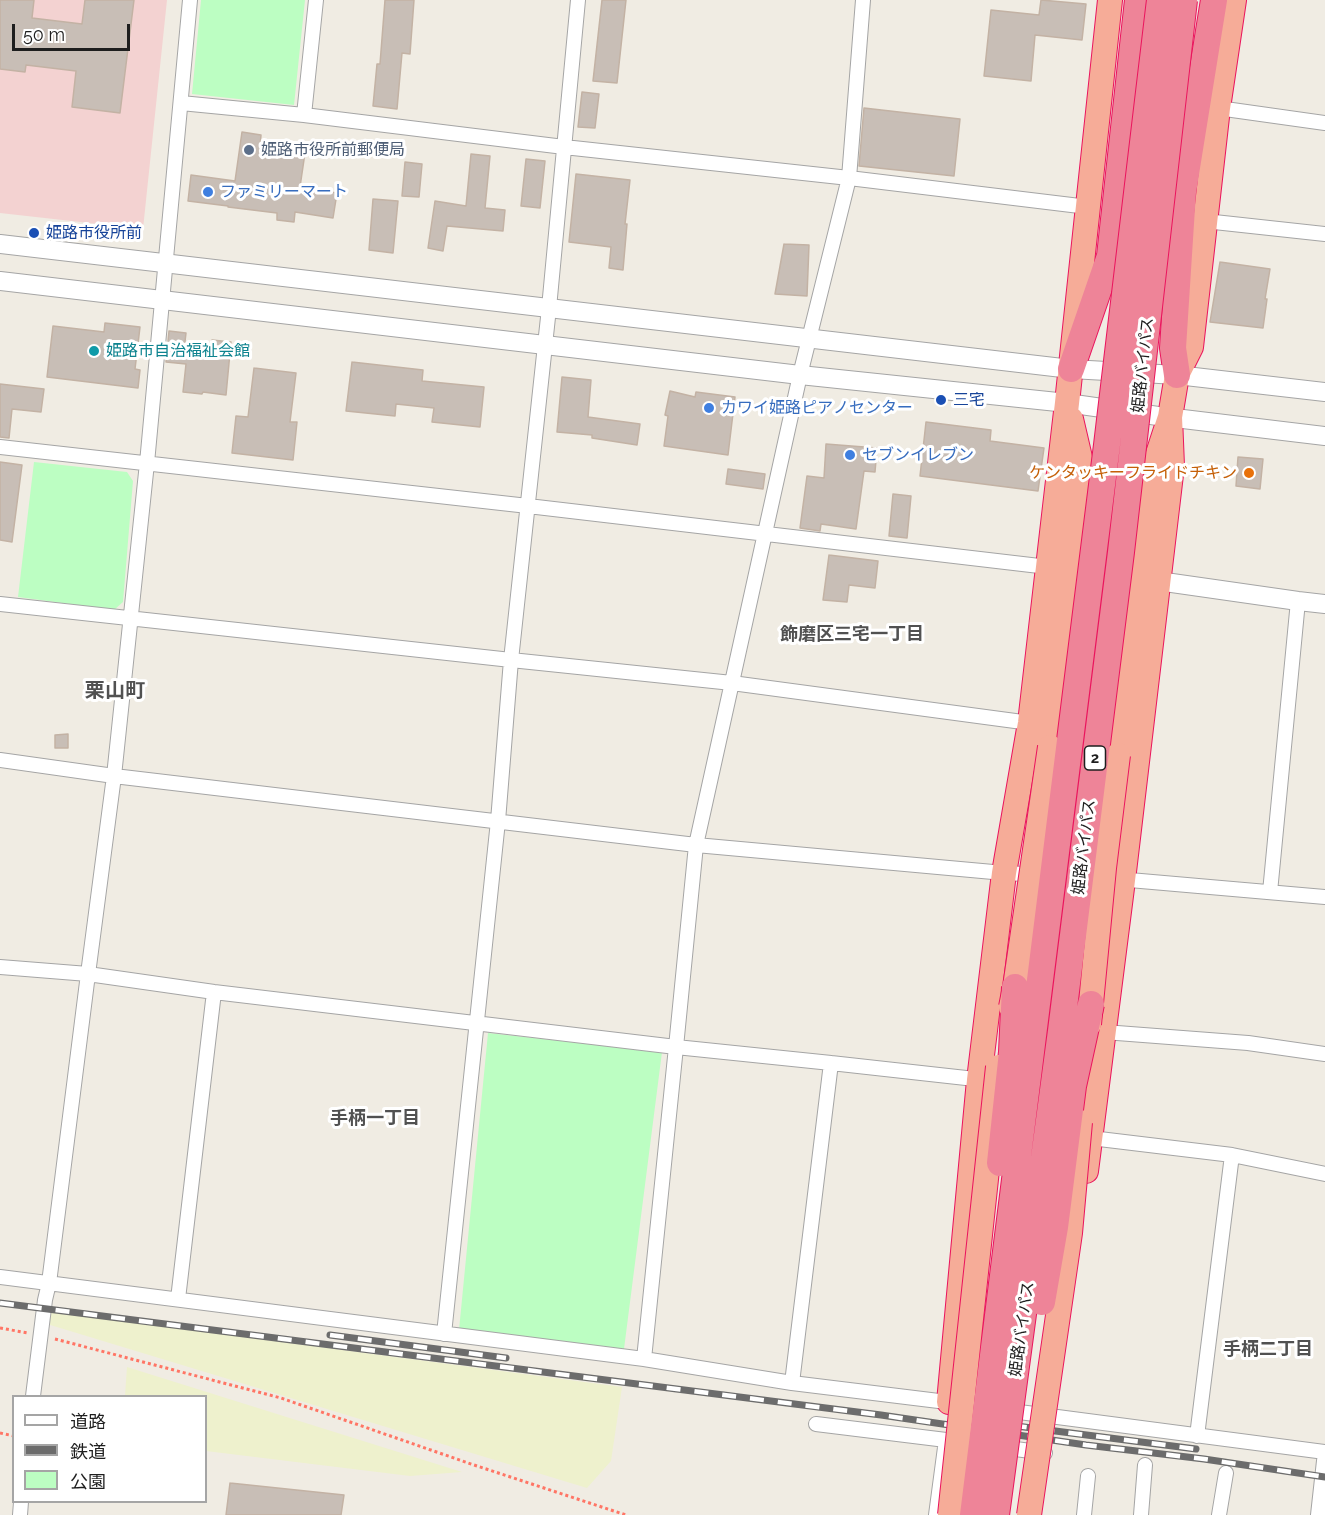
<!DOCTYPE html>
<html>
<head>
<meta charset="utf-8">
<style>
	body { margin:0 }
	#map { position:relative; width:1325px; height:1515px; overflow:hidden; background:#f0ece3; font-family:Raleway,"Noto Sans JP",sans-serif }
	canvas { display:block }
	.legend { position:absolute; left:12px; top:1395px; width:195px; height:108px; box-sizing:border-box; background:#fff; border:2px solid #a5a5a5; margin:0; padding:8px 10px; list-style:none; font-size:18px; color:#1e1e1e }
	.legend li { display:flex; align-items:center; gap:12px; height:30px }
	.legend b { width:30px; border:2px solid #a5a5a5 }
	.scale { position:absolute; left:12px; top:24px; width:118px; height:27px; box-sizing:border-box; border:3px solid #1e1e1e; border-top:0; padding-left:8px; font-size:18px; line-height:21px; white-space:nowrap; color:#1e1e1e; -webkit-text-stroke:4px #fff; paint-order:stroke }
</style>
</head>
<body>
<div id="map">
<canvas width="1325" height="1515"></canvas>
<ul class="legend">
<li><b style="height:8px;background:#fff"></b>道路</li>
<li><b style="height:8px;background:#6c6c6c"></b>鉄道</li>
<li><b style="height:16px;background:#bcfec2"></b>公園</li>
</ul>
<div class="scale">50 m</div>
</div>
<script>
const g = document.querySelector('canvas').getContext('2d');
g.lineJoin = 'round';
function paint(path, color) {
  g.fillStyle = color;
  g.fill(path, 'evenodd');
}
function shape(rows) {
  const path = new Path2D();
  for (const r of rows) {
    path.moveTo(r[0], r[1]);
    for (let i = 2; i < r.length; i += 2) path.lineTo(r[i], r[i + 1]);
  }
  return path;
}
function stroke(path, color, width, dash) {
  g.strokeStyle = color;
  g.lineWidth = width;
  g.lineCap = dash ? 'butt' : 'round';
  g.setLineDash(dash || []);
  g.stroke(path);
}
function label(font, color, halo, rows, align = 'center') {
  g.font = font + ' Raleway,"Noto Sans JP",sans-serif';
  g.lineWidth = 6;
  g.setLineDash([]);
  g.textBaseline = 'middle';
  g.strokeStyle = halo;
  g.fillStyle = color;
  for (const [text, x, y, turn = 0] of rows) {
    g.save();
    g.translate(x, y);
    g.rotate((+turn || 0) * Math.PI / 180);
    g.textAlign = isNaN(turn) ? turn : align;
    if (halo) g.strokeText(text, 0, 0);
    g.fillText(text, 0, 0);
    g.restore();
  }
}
const commercial = shape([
	[0,0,167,0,143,229,0,213]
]);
const farmland = shape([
	[49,1311,622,1387,611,1461,587,1488,47,1324],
	[127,1367,462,1472,410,1476,206,1451,206,1396,125,1396]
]);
const park = shape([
	[201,0,305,0,294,105,192,94],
	[34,462,127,472,133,481,123,602,114,610,18,597],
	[488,1033,662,1052,624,1349,459,1330]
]);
const building = shape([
	[0,0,34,0,32,18,82,24,85,0,134,0,120,113,72,107,76,71,26,65,25,72,0,69,0,0],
	[385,0,414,0,410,54,402,53,397,109,373,106,377,64,380,64,385,0],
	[602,0,626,0,617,83,593,81,602,0],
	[1041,0,1086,4,1082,40,1035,35,1031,81,984,76,991,10,1039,15,1041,0],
	[582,92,599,94,595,128,578,127,582,92],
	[864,108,960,119,954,176,859,166,864,108],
	[242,132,261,135,260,147,305,153,300,187,337,193,333,218,295,212,294,222,277,220,277,213,228,207,228,206,188,201,191,175,235,181,242,132],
	[471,154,490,156,485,208,505,210,503,231,447,226,443,251,428,248,435,201,466,206,471,154],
	[526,159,545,161,540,208,521,206,526,159],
	[405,162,422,164,419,197,402,196,405,162],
	[576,174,630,180,625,224,627,224,623,270,609,268,611,247,569,242,576,174],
	[373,199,398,201,393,253,369,250,373,199],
	[784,244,809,245,807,296,775,294,784,244],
	[1220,262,1270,269,1265,299,1267,299,1263,328,1210,322,1220,262],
	[105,323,140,327,135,369,140,370,138,388,47,377,53,326,104,332,105,323],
	[169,331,186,333,184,350,211,353,212,340,231,342,226,395,203,392,202,394,183,392,186,364,166,362,169,331],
	[352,362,423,370,422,381,484,387,480,427,432,422,434,408,396,404,395,416,346,411,352,362],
	[254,368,296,373,290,422,297,422,293,460,232,453,236,416,248,417,254,368],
	[562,377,591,380,588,417,640,424,637,445,592,438,592,435,557,432,562,377],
	[0,384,44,389,41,412,12,409,9,438,0,437,0,384],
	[670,391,695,397,696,392,735,397,728,455,664,446,668,416,665,415,670,391],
	[926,422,991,430,990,441,1044,448,1038,491,920,476,926,422],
	[826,444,877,448,875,472,864,471,856,529,821,524,820,531,800,528,807,476,824,478,826,444],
	[1238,457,1263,459,1260,489,1236,486,1238,457],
	[0,462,22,465,12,542,0,540,0,462],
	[728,469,765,474,763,489,726,484,728,469],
	[893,494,911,496,907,538,889,536,893,494],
	[829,555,878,561,875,588,849,585,847,602,823,600,829,555],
	[68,734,68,748,55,748,55,735,68,734],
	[230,1483,344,1495,341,1515,226,1515,230,1483]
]);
const path = shape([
	[0,1328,28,1333],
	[55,1339,281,1398,474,1465,626,1515],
	[0,1433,14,1436]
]);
const minor = shape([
	[181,103,304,115,564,147,849,178,1088,207],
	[1218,108,1325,123],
	[304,115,316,0],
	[1205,221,1325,234],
	[0,447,528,506,1048,567],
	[0,604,511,660,732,683,1030,723],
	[0,760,114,776,696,845,1004,873,1086,877],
	[1118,879,1325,897],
	[1270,892,1298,601],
	[0,967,88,974,214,992,676,1047,831,1063,984,1080],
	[1104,1032,1248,1043,1325,1054],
	[1091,1138,1232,1155,1325,1174],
	[0,1277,644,1359,792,1383,955,1403],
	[178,1299,214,992],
	[444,1334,498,821,511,660,549,308,578,0],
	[644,1359,676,1047,696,845,800,375,849,178,863,0],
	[792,1383,831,1063],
	[33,1396,45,1300,49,1283,88,974,114,776,147,463,190,0],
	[1004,1410,1325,1452],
	[816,1424,946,1440,936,1515],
	[1197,1436,1232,1155],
	[1001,1447,1045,1453],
	[20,1515,21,1502],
	[1084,1515,1088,1476],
	[1141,1515,1145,1465],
	[1219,1515,1226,1473],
	[1318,1515,1325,1452]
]);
const tertiary = shape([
	[0,244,1071,369,1177,375,1325,392],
	[0,281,800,375,1067,403,1158,416,1325,436],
	[1158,581,1298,601,1325,604]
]);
const trunk = shape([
	[1050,747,1081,462,1071,419],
	[1118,755,1154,466,1170,417,1177,375,1191,347,1218,108,1234,0],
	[1086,1171,1123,880,1172,466,1170,417],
	[949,1402,979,1080,1004,873,1030,723,1067,403,1110,0]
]);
const motorway = shape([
	[1071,369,1110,256,1138,0],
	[1177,375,1173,348,1183,192,1214,0]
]);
const rail = shape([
	[0,1303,881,1415,1086,1445,1204,1459,1325,1477],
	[330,1335,506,1358],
	[985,1422,1196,1449]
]);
const trunkBridge = shape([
	[1011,1007,1015,987,1050,747],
	[1089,1024,1104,868,1118,755],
	[950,1515,998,1067],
	[1029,1515,1070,1233,1080,1122]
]);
const motorwayBridge = shape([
	[1000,1163,1012,1052,1015,987],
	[1042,1302,1055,1227,1073,1086,1091,1004],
	[973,1515,1107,445,1160,0],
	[996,1515,1061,1031,1121,552,1184,0]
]);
const markers = [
	[249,150,6,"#5c6f8a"],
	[208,192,6,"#3f7fe0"],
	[34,233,6,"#1a4fb4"],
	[94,351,6,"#0f9aa8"],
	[941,400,6,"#1a4fb4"],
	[709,408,6,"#3f7fe0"],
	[850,455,6,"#3f7fe0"],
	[1249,473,6,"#e8710a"]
];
const shields = [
	[1095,758,21]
];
const shieldNames = [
	["2",1095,758]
];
const serviceNames = [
	["姫路市役所前郵便局",261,150]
];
const shopNames = [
	["ファミリーマート",220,192],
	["カワイ姫路ピアノセンター",721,408],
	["セブンイレブン",862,455]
];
const transitNames = [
	["姫路市役所前",46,233],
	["三宅",953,400]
];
const cultureNames = [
	["姫路市自治福祉会館",106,351]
];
const streetNames = [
	["姫路バイパス",1143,365,-84],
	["姫路バイパス",1084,847,-83],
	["姫路バイパス",1022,1329,-82]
];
const foodNames = [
	["ケンタッキーフライドチキン",1237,473]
];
const neighbourhoodNames = [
	["飾磨区三宅一丁目",852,635],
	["手柄一丁目",375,1119],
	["手柄二丁目",1268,1350]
];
const quarterNames = [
	["栗山町",115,691]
];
paint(commercial, '#f3d2d1');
paint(farmland, '#eef1cd');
paint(park, '#bcfec2');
paint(building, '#c8beb6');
stroke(building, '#c3b2a4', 1.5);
stroke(minor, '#a5a5a5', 16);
stroke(tertiary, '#a5a5a5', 20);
stroke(trunk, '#ea145d', 26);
stroke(motorway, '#ea145d', 28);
stroke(path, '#ff7565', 3, [3, 3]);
stroke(minor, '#fff', 14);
stroke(tertiary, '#fff', 18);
stroke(trunk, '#f6ac98', 24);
stroke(motorway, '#ee8498', 26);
stroke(rail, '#6c6c6c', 7);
stroke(rail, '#fff', 4.5, [14]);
stroke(trunkBridge, '#ea145d', 26, []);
stroke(motorwayBridge, '#ea145d', 28, []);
stroke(trunkBridge, '#f6ac98', 24);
stroke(motorwayBridge, '#ee8498', 26);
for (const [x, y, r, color] of markers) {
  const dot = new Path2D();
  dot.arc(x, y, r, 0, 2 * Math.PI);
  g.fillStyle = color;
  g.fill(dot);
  stroke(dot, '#fff', 2);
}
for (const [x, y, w] of shields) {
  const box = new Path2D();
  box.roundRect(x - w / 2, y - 12, w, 24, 4.5);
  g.fillStyle = '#fff';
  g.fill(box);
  stroke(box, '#1e1e1e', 1.5);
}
label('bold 15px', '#1e1e1e', null, shieldNames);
label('16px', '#4e5e75', '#fff', serviceNames, 'left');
label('16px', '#366cbe', '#fff', shopNames, 'left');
label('16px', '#164399', '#fff', transitNames, 'left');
label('16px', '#0d838f', '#fff', cultureNames, 'left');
label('16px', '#1e1e1e', '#fff', streetNames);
label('16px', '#c56008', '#fff', foodNames, 'right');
label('bold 18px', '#515151', '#fff', neighbourhoodNames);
label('bold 20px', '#515151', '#fff', quarterNames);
</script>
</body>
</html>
